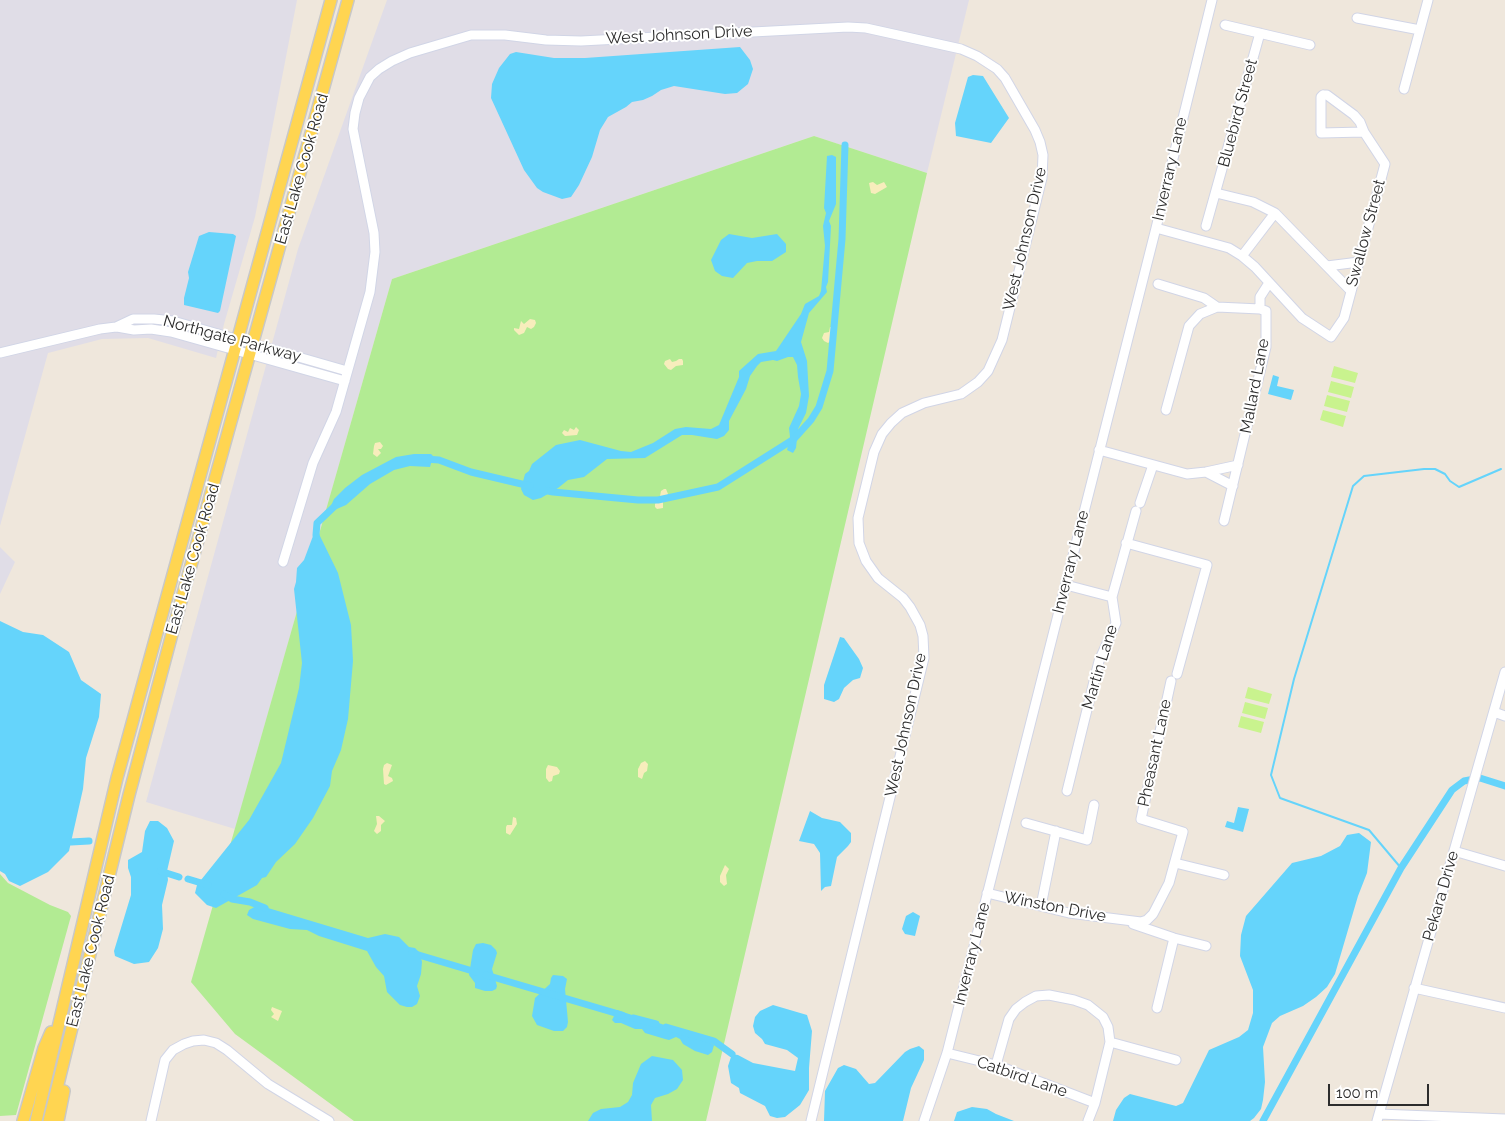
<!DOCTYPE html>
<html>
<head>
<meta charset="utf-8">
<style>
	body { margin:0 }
	#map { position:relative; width:1505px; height:1121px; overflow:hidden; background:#efe7dc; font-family:Raleway,sans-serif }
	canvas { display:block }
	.scale { position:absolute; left:1328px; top:1084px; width:101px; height:22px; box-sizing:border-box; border:2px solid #2c2c2c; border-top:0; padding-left:6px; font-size:15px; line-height:18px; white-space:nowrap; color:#2c2c2c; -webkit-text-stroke:4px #fff; paint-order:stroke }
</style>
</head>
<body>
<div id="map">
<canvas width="1505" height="1121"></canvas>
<div class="scale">100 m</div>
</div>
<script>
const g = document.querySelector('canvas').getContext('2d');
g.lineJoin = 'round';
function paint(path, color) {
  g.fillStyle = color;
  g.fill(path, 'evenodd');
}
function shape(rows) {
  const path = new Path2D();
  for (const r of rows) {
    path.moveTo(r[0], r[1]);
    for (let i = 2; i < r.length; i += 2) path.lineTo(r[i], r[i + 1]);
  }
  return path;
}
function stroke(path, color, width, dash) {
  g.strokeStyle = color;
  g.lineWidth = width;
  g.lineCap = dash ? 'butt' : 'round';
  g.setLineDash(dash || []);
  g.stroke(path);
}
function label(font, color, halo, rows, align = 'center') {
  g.font = font + ' Raleway,sans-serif';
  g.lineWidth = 4;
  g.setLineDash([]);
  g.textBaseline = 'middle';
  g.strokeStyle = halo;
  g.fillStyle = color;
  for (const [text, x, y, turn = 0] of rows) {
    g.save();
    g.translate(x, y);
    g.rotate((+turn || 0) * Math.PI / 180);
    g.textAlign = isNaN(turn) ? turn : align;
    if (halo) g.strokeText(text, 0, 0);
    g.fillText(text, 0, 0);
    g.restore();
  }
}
const industrial = shape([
	[0,0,297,0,255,217,224,324,216,358,148,338,102,339,48,353,0,526],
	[387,0,969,0,927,173,814,136,392,279,235,829,146,802,298,249],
	[0,547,15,562,0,594]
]);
const green = shape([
	[814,136,927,173,706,1121,354,1121,235,1034,191,982,392,279],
	[0,874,8,883,50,905,68,912,71,916,16,1115,0,1116]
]);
const sand = shape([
	[873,182,877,185,884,182,887,187,875,194,871,193,869,183],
	[530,319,535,320,536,323,534,327,531,329,527,327,524,333,519,335,514,330,514,328,519,329,521,321,524,324],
	[830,327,835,328,836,331,830,334,832,340,828,343,824,341,822,338,824,333,829,332],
	[670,359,672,362,676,361,679,359,682,359,683,361,683,365,676,366,671,370,668,369,664,364,665,361],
	[576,427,579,430,577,435,565,436,562,433,564,430,568,432,570,428,574,430],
	[380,442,383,446,381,449,378,449,381,453,377,457,373,454,374,446,375,443],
	[664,489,666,489,668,494,663,501,663,508,657,509,655,507,655,504,660,496,661,491],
	[645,761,648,764,647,771,644,773,642,779,638,777,638,769,641,763],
	[387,763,392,765,388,776,392,778,393,781,386,785,384,784,383,769,384,765],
	[548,765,557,767,560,771,559,774,553,776,552,781,549,782,546,778,546,769],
	[376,816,379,816,385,821,381,825,381,831,377,834,374,831,377,824],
	[513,817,516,818,517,824,510,835,506,833,506,827,507,825,512,825],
	[725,865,729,869,726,875,727,884,724,886,720,882,720,876],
	[272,1007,282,1011,278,1021,271,1017,274,1014,271,1010]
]);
const pitch = shape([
	[1334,366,1358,373,1355,383,1331,377],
	[1331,381,1354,387,1351,398,1328,392],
	[1327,395,1350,401,1347,412,1324,406],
	[1323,410,1346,416,1343,427,1320,420],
	[1248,687,1272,694,1269,704,1245,698],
	[1245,702,1268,708,1265,719,1242,713],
	[1241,716,1264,722,1261,733,1238,727]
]);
const water = shape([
	[740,47,750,60,753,69,748,84,737,93,725,94,674,86,661,90,652,96,643,100,632,102,626,107,608,117,600,130,592,157,579,185,571,197,562,199,543,192,537,188,524,170,491,98,492,84,499,68,510,54,516,52,554,58,585,58],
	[973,75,983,76,1009,118,991,143,956,136,955,123,968,77],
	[832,155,836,157,836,204,829,221,831,226,828,282,826,287,827,292,809,313,801,342,807,361,809,396,806,413,798,429,796,448,793,453,787,450,790,437,789,428,799,406,801,394,798,377,797,365,793,357,788,357,777,361,773,360,761,362,757,366,750,376,746,389,729,421,729,430,724,436,717,439,692,435,682,435,645,458,607,459,584,477,568,480,558,488,541,498,533,500,524,495,521,489,525,474,529,471,532,464,556,445,580,440,621,451,631,452,653,443,675,429,686,427,711,429,719,425,739,377,739,371,758,354,776,351,801,314,805,304,819,296,821,291,825,246,823,226,826,213,824,208,827,156],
	[209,232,233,234,236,236,220,311,218,313,184,305,184,298,189,278,188,272,199,236],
	[729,234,752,238,777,234,786,244,786,252,772,261,757,261,747,263,733,278,722,276,715,271,711,260,721,240],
	[1273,375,1279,377,1277,386,1294,390,1291,400,1268,394],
	[414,454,431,454,433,456,430,467,410,466,394,470,370,484,346,505,332,511,330,508,334,499,345,488,362,475,396,457],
	[319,534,338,573,351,625,353,661,348,719,341,750,332,771,330,786,313,818,295,844,276,862,266,877,262,878,257,885,216,908,207,905,195,893,197,885,249,820,281,763,299,688,302,663,294,589,296,582,297,568,304,560,313,536],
	[0,621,23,632,43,635,69,652,81,680,101,694,99,717,86,758,83,789,69,851,48,872,20,886,9,881,5,874,0,871],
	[840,637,844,638,859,659,863,668,860,678,853,680,844,688,839,699,834,702,824,699,824,685],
	[1238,807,1249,809,1243,832,1225,827,1227,821,1234,823],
	[810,811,822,818,840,822,851,833,851,842,848,846,837,857,831,886,825,887,821,891,820,853,814,844,799,841],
	[150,821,158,821,167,828,174,841,167,871,168,880,162,905,163,929,158,948,149,962,134,964,115,956,114,951,131,895,131,877,128,868,128,860,142,852,145,831],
	[1359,833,1371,842,1367,873,1358,896,1335,974,1327,987,1316,997,1303,1006,1280,1016,1272,1023,1263,1047,1265,1082,1263,1100,1261,1109,1254,1118,1250,1121,1113,1121,1116,1110,1124,1098,1130,1094,1176,1106,1183,1103,1209,1050,1239,1037,1248,1030,1253,1013,1253,990,1240,956,1241,935,1246,916,1292,863,1321,856,1340,846,1347,835],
	[258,905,368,938,385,934,399,937,409,947,415,948,420,953,422,962,421,974,417,986,420,996,417,1004,412,1007,407,1007,400,1005,387,992,384,976,376,967,367,951,319,936,307,930,290,929,253,919,247,915,249,910],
	[913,912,920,916,915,936,905,934,902,929,906,916],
	[483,943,491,945,496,950,497,953,492,969,497,986,496,989,492,991,485,991,475,988,475,983,469,975,473,950,476,944],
	[553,975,563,976,567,979,565,989,568,1022,567,1027,563,1031,554,1031,537,1025,532,1016,535,998,550,984,551,978],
	[773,1005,807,1015,812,1031,809,1068,809,1090,800,1105,785,1117,777,1118,770,1116,765,1106,740,1093,739,1088,731,1083,728,1066,732,1054,738,1055,753,1063,795,1071,798,1058,787,1050,765,1044,762,1039,755,1033,753,1026,755,1017,760,1011],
	[617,1010,638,1017,641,1022,646,1023,650,1020,673,1028,675,1032,682,1034,685,1030,692,1032,714,1045,712,1052,708,1055,695,1051,683,1044,680,1039,676,1037,669,1040,665,1039,645,1033,642,1029,635,1029,621,1023,615,1023,612,1020],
	[919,1046,924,1050,924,1060,911,1088,903,1121,824,1121,825,1091,838,1068,844,1065,856,1069,869,1084,875,1083,905,1052,910,1049],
	[652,1056,673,1060,682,1070,683,1080,677,1089,668,1094,655,1098,651,1105,652,1121,588,1121,593,1113,601,1109,620,1107,628,1102,632,1095,633,1083,641,1064],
	[972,1107,987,1109,996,1114,1014,1121,954,1121,957,1112]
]);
const stream = shape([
	[1401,868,1369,830,1280,798,1271,775,1294,679,1353,486,1364,476,1424,469,1435,469,1445,474,1450,481,1459,487,1501,469]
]);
const canal = shape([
	[425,459,439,460,471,472,530,486],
	[543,490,553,492,638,500,658,500,718,487,794,439,811,420,819,407,830,371,842,239,845,145],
	[316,535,317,523,337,504],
	[71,842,89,841],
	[160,871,179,877],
	[188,879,208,885],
	[224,894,232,899,250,902,265,908],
	[412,953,476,972],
	[486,975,622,1015],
	[633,1018,656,1024],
	[666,1027,714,1041,732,1054],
	[1263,1121,1401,868,1452,790,1464,781,1480,778,1505,786]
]);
const minor = shape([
	[1357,18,1420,30],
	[1225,25,1310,45],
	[1404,89,1428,0],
	[1323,95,1327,95,1354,115,1360,122,1364,132,1321,133,1321,97,1323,95],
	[1216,193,1253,202,1275,213,1351,291],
	[1206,226,1260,33],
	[1156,228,1229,248,1242,256,1255,267,1302,318,1331,337,1344,318,1385,164,1364,132],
	[1242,256,1275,213],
	[1327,266,1359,262],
	[1158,284,1204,298,1217,307],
	[1260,309,1260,297,1269,283],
	[117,327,134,330,151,329,171,332,345,381],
	[0,353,100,329,116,327,133,319,154,319,173,321,347,371],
	[1166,410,1189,326,1200,314,1217,307,1260,309,1266,311,1266,347,1224,521],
	[1099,450,1187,474,1206,472,1238,465],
	[1206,472,1233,486],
	[1140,503,1153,465],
	[1126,543,1207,565,1177,674],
	[283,562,313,463,336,412,370,292,375,252,374,233,353,129,355,113,359,98,370,77,379,69,392,61,410,53,471,35,505,35,546,40,581,41,848,27,866,28,961,49,977,56,997,69,1005,78,1035,130,1040,142,1043,155,1042,178,1002,340,988,371,978,382,961,394,924,403,902,413,891,423,882,434,874,452,858,518,859,543,866,561,878,578,903,598,910,607,920,625,923,636,924,658,811,1121],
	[1066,585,1112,597],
	[1494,712,1505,716],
	[1067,791,1099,661,1116,623,1112,597,1136,511],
	[1026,823,1087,840,1094,805],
	[1454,851,1505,866],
	[1175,863,1224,875],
	[987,893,1069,913,1141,922,1147,920,1153,914,1169,883,1183,832,1141,819,1171,681],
	[1041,906,1056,831],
	[1133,924,1174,938,1206,946],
	[1414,988,1505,1008],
	[1157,1008,1174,938],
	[1110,1042,1176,1060],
	[947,1053,996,1065,1095,1103],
	[996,1065,1009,1019,1016,1009,1025,1002,1036,996,1049,995,1074,1000,1088,1005,1103,1017,1108,1027,1110,1042,1095,1103,1088,1121],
	[1379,1114,1505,1119],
	[151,1121,165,1060,173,1050,184,1044,193,1041,204,1040,216,1043,227,1050,268,1084,329,1121],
	[924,1121,947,1053,1156,228,1212,0],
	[1377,1121,1505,672]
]);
const major = shape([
	[23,1121,44,1048,51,1032],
	[36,1121,117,778,331,0],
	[49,1121,129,795,173,630,348,0],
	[58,1121,64,1091]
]);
const streetNames = [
	["West Johnson Drive",679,35,-3],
	["Bluebird Street",1238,113,-75],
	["East Lake Cook Road",302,169,-74],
	["Inverrary Lane",1170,169,-77],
	["Swallow Street",1366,233,-75],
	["West Johnson Drive",1025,239,-77],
	["Northgate Parkway",232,339,15],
	["Mallard Lane",1255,386,-79],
	["East Lake Cook Road",193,559,-74],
	["Inverrary Lane",1071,562,-76],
	["Martin Lane",1100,667,-73],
	["West Johnson Drive",906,725,-78],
	["Pheasant Lane",1155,753,-78],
	["Pekara Drive",1441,896,-74],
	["Winston Drive",1055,907,11],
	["East Lake Cook Road",91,951,-76],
	["Inverrary Lane",972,954,-76],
	["Catbird Lane",1022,1077,19]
];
paint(industrial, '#e0dde7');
paint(green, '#b2eb93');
paint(sand, '#f7edbc');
paint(pitch, '#c9f38e');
paint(water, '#65d4fb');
stroke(stream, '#65d4fb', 2);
stroke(canal, '#65d4fb', 7);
stroke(minor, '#d1d5e6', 11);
stroke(major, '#c8c8c8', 14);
stroke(minor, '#fff', 9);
stroke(major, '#ffd551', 11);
label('16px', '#2c2c2c', '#fff', streetNames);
</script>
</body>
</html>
